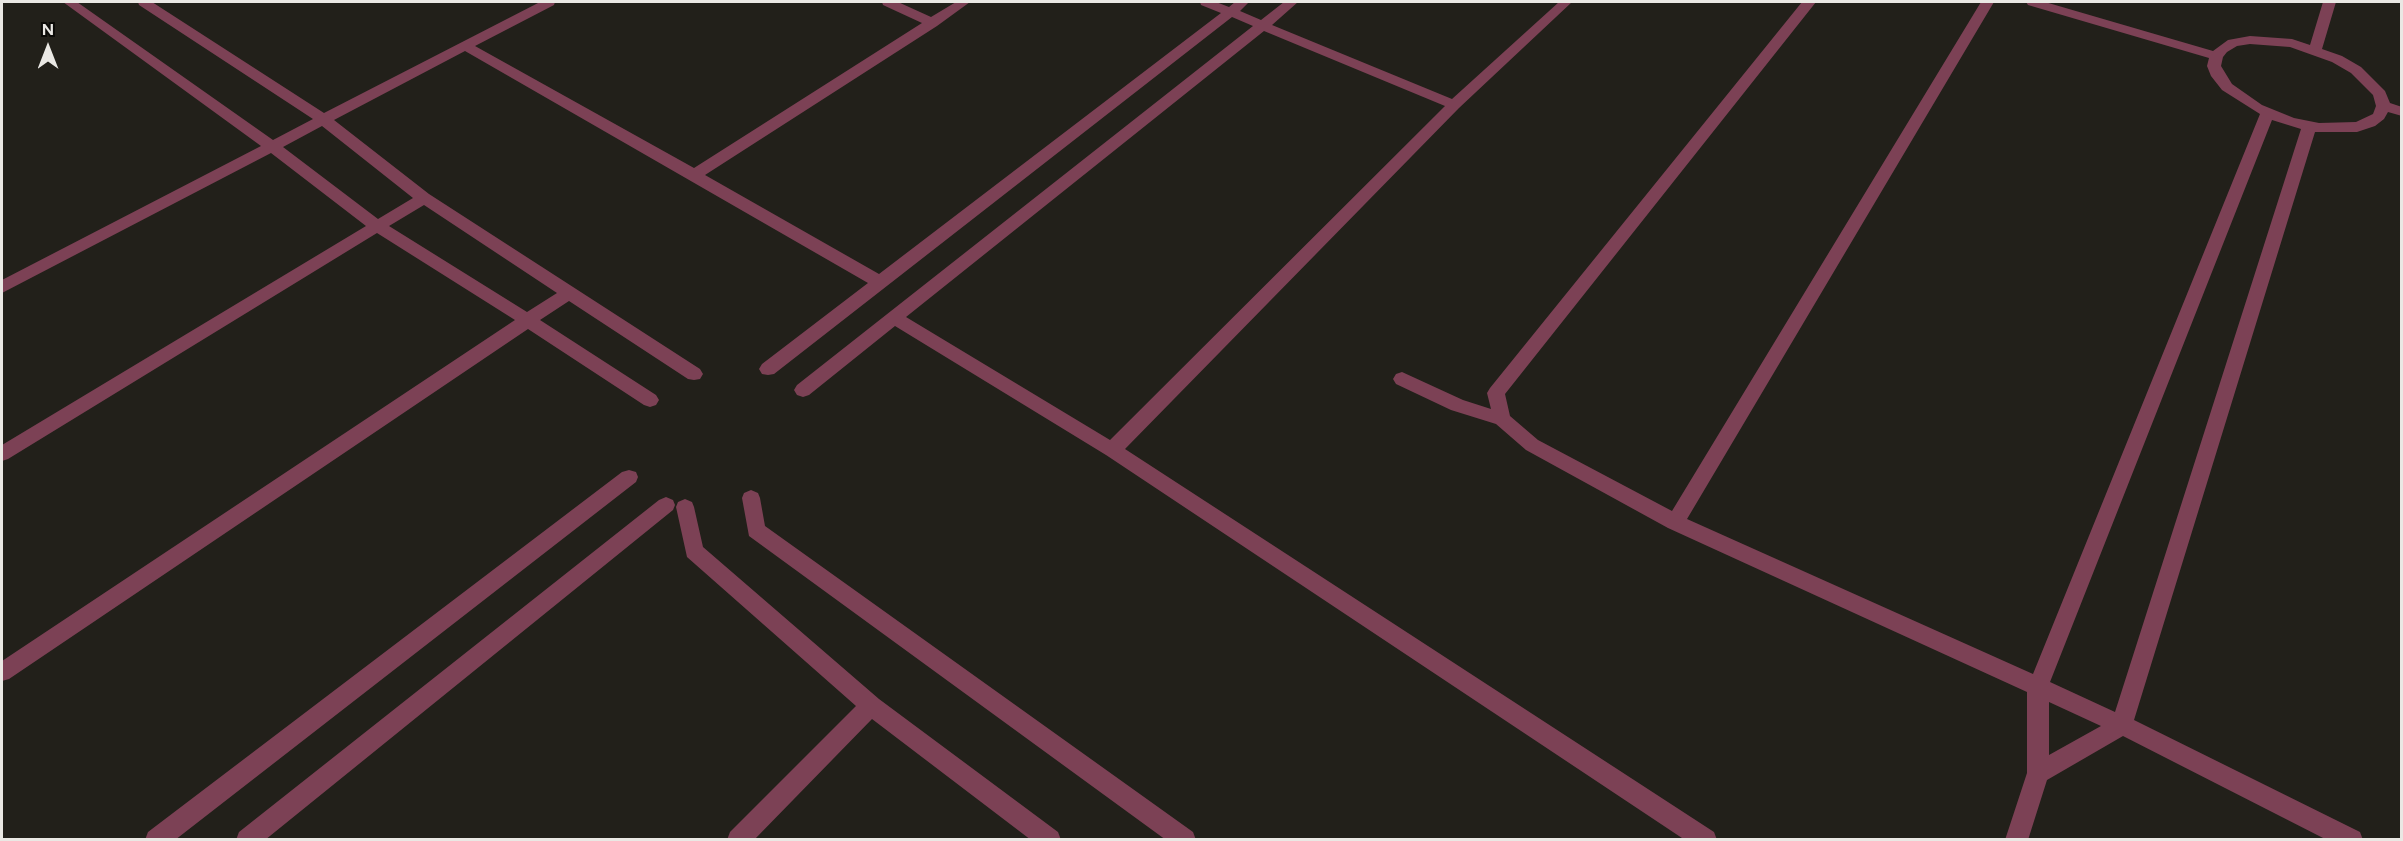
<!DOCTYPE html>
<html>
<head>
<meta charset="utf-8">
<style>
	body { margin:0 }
	#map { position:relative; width:2403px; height:841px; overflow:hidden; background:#22201a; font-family:Figtree,sans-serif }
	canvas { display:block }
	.frame { position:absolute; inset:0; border:3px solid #eae8e4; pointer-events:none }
	.north { position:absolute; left:18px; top:18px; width:60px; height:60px; -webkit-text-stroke:4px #0b0a07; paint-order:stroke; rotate:0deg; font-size:16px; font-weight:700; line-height:24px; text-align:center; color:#eae8e4 }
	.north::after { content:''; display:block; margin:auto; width:21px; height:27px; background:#eae8e4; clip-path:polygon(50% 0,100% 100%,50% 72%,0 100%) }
</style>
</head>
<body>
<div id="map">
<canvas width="2403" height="841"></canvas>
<div class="frame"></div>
<div class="north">N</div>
</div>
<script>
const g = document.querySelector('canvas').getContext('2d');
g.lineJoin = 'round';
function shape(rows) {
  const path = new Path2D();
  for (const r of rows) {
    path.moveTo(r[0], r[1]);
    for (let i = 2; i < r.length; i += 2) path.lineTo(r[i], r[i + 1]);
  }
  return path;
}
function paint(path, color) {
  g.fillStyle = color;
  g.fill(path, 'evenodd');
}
const street = shape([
	[63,2,77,2,273,140,313,119,139,5,138,2,152,2,324,113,540,2,555,2,554,5,475,46,694,168,922,23,883,5,882,2,898,2,931,17,956,2,970,2,937,26,705,175,879,274,1221,13,1201,5,1200,2,1216,2,1229,7,1235,2,1249,2,1240,11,1261,20,1284,2,1298,2,1272,25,1452,99,1559,2,1572,2,1459,108,1125,449,1714,832,1717,840,1685,840,1106,455,895,326,809,395,803,397,797,395,794,390,797,385,1253,26,1232,17,774,374,768,375,762,374,759,369,762,364,868,283,465,51,334,120,429,194,700,369,703,374,700,379,694,380,688,379,569,301,540,320,656,395,659,400,656,405,650,407,644,405,528,329,9,679,2,681,2,661,515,320,377,233,8,459,2,461,2,445,366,226,271,153,2,293,2,280,261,146,63,2],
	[1264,31,1445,106,1110,440,906,317,1264,31],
	[322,126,413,198,378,219,283,147,322,126],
	[424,205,557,293,527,312,389,226,424,205],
	[1802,2,1816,2,1505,394,1510,416,1538,440,1672,511,1981,2,1994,2,1687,519,2033,674,2260,114,2222,90,2211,76,2207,66,2209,58,2028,5,2026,2,2045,2,2213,51,2228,40,2250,36,2292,39,2310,45,2323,2,2336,2,2322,49,2342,56,2361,67,2385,91,2390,103,2402,107,2402,116,2388,112,2384,119,2375,126,2357,132,2315,132,2134,720,2360,832,2363,840,2327,840,2123,736,2047,780,2028,840,2005,840,2027,773,2027,692,1668,528,1526,450,1496,424,1451,410,1396,384,1393,379,1396,374,1402,372,1463,400,1491,409,1487,393,1490,388,1802,2],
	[2250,44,2290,47,2332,62,2351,73,2373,95,2376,106,2373,114,2356,122,2319,123,2294,118,2262,105,2232,84,2221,66,2223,57,2227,52,2237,46,2250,44],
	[2272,120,2301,129,2115,712,2050,682,2272,120],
	[2049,702,2101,726,2049,755,2049,702],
	[629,470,636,472,638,477,636,482,175,840,145,840,148,832,622,472,629,470],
	[751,490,758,493,760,498,765,526,1193,832,1196,840,1166,840,749,536,742,498,744,493,751,490],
	[666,497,673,500,675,505,673,510,265,840,236,840,239,832,659,500,666,497],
	[685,499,692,502,694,507,703,547,879,699,1058,832,1061,840,1031,840,872,719,754,840,727,840,730,832,856,706,687,557,676,507,678,502,685,499]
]);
paint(street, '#7c4155');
</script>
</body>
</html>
